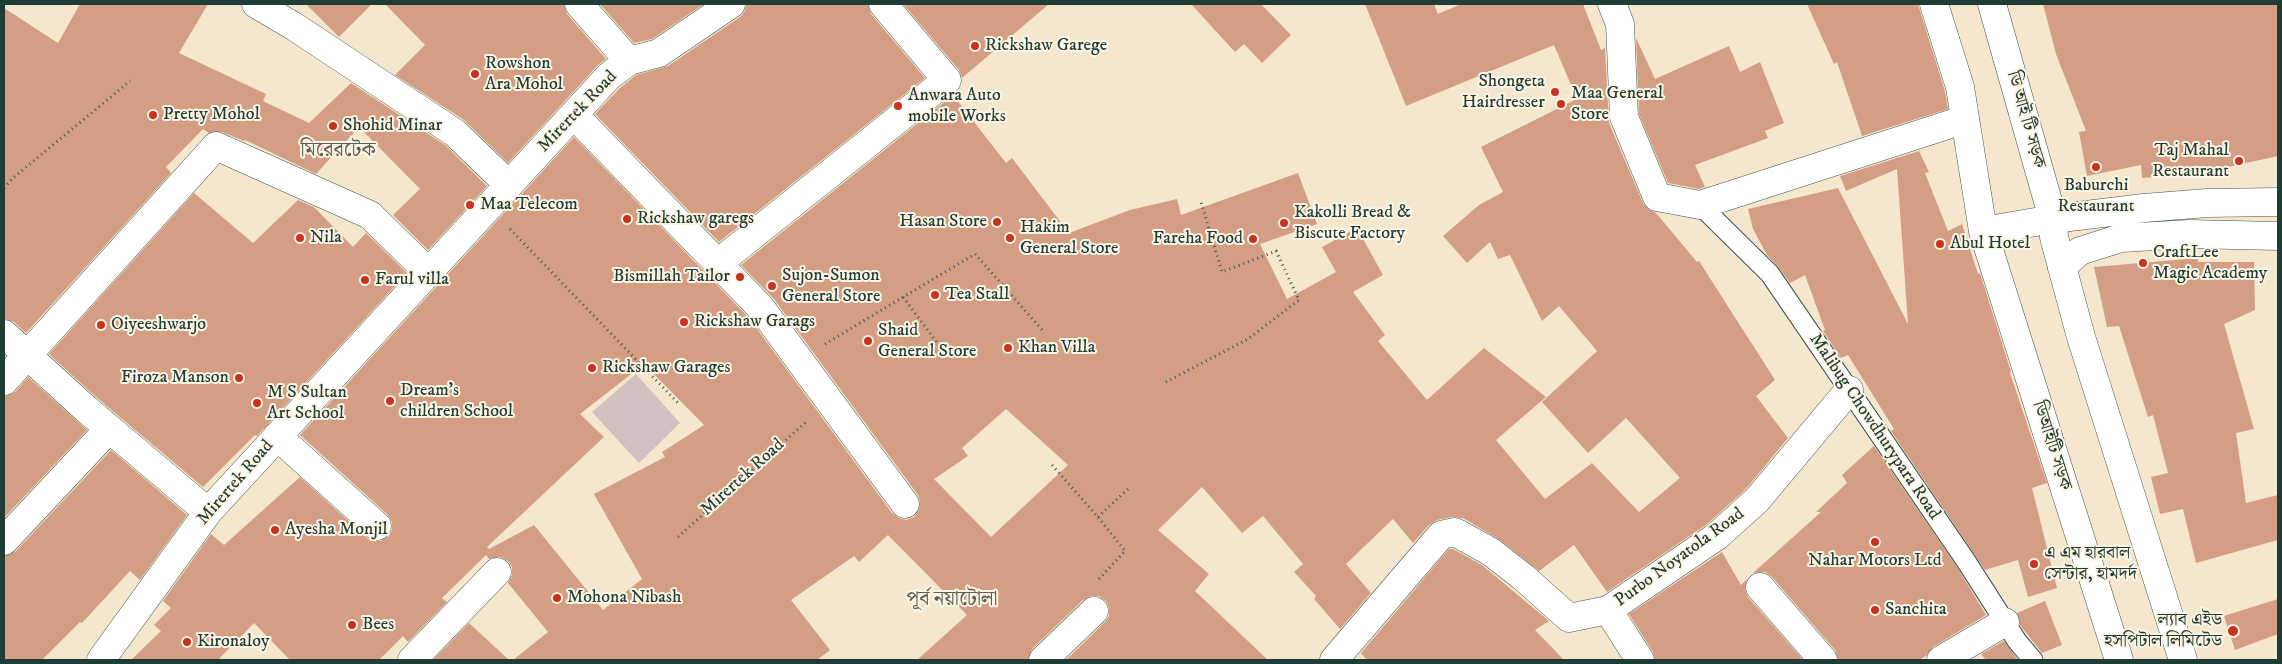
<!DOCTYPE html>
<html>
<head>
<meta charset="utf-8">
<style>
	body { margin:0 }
	#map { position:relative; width:2282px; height:664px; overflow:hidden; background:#f5e7cd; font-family:"IM FELL DW Pica",serif }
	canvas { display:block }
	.frame { position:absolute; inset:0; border:5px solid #1f3d34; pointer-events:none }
</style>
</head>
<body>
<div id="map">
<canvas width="2282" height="664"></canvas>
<div class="frame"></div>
</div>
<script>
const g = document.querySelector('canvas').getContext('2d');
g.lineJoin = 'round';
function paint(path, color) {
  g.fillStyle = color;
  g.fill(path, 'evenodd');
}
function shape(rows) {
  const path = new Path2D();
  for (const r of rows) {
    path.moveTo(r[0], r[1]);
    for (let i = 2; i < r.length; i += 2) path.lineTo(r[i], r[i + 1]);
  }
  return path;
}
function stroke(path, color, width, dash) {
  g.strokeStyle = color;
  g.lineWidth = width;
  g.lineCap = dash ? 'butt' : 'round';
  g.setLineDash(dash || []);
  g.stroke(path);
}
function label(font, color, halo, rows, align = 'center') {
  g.font = font + ' "IM FELL DW Pica","Noto Serif Bengali",serif';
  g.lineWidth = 4;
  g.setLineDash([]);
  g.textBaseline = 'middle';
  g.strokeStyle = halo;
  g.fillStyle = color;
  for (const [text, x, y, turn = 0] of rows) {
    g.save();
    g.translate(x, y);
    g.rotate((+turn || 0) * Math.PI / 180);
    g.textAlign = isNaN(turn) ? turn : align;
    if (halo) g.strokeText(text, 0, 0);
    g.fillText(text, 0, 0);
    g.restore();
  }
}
const industrial = shape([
	[636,374,680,423,639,463,592,412]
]);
const building = shape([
	[80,4,208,4,179,53,266,94,263,101,309,123,351,83,445,145,487,186,428,250,393,215,420,189,359,127,316,174,245,140,244,141,222,132,209,133,203,129,166,167,171,173,26,333,14,322,4,319,4,8,58,43],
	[306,4,372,4,339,37],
	[385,4,564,4,567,14,606,59,598,65,508,163,464,120,395,75,425,45],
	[600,4,704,4,652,39,634,43],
	[746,4,868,4,871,14,925,78,719,242,595,114,620,88,636,75,668,66,740,17,745,11],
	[903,4,1049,4,962,78,959,70],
	[1191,4,1261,4,1291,35,1262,63,1244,44,1235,52],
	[1365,4,1434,4,1438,14,1461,4,1583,4,1601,50,1605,48,1609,123,1643,203,1648,209,1656,213,1697,262,1699,261,1775,380,1756,396,1788,438,1746,489,1707,524,1607,592,1574,545,1539,571,1500,540,1463,518,1452,517,1437,520,1429,525,1413,543,1393,519,1346,564,1371,593,1340,629,1314,599,1316,596,1294,572,1303,564,1263,516,1242,533,1202,487,1158,530,1209,574,1195,591,1268,660,1066,660,1105,622,1109,616,1109,608,1106,601,1099,596,1091,596,1083,600,1032,649,1028,660,917,660,967,615,888,535,859,562,854,556,791,600,830,650,817,660,513,660,548,632,508,583,512,575,512,567,508,561,500,557,489,559,486,555,442,598,447,602,408,642,403,636,379,660,290,660,254,623,218,660,131,660,161,631,154,625,171,608,163,601,211,534,224,545,300,477,367,538,373,541,381,541,389,536,392,530,392,522,387,514,300,435,574,137,749,318,892,513,899,518,906,520,914,517,919,510,920,502,918,495,774,299,741,265,953,95,1006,163,1012,158,1069,233,1130,210,1177,199,1181,215,1298,173,1317,224,1260,244,1287,299,1336,272,1322,247,1357,228,1383,275,1353,292,1385,335,1378,341,1427,400,1484,348,1546,397,1496,440,1545,499,1592,463,1639,512,1680,478,1626,418,1588,453,1542,402,1597,351,1559,306,1542,321,1510,255,1498,259,1490,242,1467,263,1443,236,1479,205,1503,192,1481,147,1577,99,1554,45,1406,106],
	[644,364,704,425,662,452,665,457,594,494,642,579,603,610,534,525,489,549,487,547,604,437,580,414],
	[1006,409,1068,465,991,537,934,479,968,456,962,448],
	[1807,4,1918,4,1945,91,1948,109,1862,136,1837,62,1834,64],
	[2043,4,2278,4,2278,156,2210,171,2210,174,2142,178,2141,165,2087,176,2079,132,2086,131,2056,54],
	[1636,38,1655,79,1729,46,1740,72,1760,62,1784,123,1765,131,1768,138,1695,165,1705,187,1699,189,1668,183,1639,114],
	[1919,151,1929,172,1925,173,1948,231,1962,224,1978,274,1980,273,2011,372,2010,373,2047,483,2032,488,2057,588,2028,597,2018,560,1985,570,1891,431,1894,429,1848,355,1841,358,1823,331,1825,330,1805,275,1790,283,1779,268,1767,255,1753,229,1748,209,1838,188,1908,324,1897,169,1846,191,1840,176],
	[194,193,253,243,298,200,314,207,353,247,366,233,407,273,257,436,255,435,203,487,96,397,49,354],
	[2198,258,2198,262,2254,262,2255,310,2224,324,2254,429,2236,433,2246,503,2278,495,2278,540,2196,563,2183,509,2160,514,2151,477,2168,473,2153,415,2148,417,2119,326,2107,327,2094,267],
	[28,377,87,430,4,518,4,396,15,392],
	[1874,446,1957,567,1986,615,1933,647,1926,656,1919,660,1838,660,1835,650,1772,577,1765,572,1753,573,1821,512,1816,512,1847,483,1842,475],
	[111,450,187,515,140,580,130,571,82,623,80,622,42,660,4,660,4,556,15,552],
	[1449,549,1453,549,1482,565,1549,621,1535,630,1564,660,1367,660,1361,653],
	[1722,552,1741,585,1747,579,1745,589,1748,597,1803,660,1655,660,1653,652,1629,614],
	[2278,599,2278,634,2235,650,2224,616],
	[2045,601,2062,645,2042,653,2020,625,2017,613],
	[469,623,509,660,433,660],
	[2004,641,2018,660,1986,660,1981,654]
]);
const path = shape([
	[4,188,13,178,130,81],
	[510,229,680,405],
	[903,297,947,356],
	[825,344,975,254,1044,332],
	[1166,382,1248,339,1299,300,1276,251,1222,272,1201,202],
	[1052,465,1098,517,1125,551,1098,580],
	[1098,517,1129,488],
	[678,537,806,422]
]);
const service = shape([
	[1700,205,1770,274,1966,561,2017,641,2033,660]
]);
const minor = shape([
	[256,4,295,27,455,133,509,185],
	[579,4,629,61],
	[1612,4,1620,24,1624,117,1657,197,1700,205,1963,120],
	[574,115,761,308,905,504],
	[718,263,947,80,883,4],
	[4,334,86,409,208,512],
	[4,381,216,146,370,215,428,272],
	[277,436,377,526],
	[4,541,109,429],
	[1760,587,1823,660],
	[1608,610,1640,660],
	[101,660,208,512,609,76,629,61,659,53,731,4],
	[412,660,497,572],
	[1043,660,1094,611],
	[1334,660,1441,535,1455,532,1491,552,1523,577,1569,618,1608,610,1717,536,1757,500,1849,390],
	[1941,660,2005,622]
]);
const tertiary = shape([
	[2053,219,2144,208,2207,203,2278,202],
	[2062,267,2080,251,2121,238,2189,234,2278,236]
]);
const primary = shape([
	[1934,4,1960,87,1983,231,2119,660],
	[1992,4,2053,219,2054,237,2081,337,2183,660],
	[1983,231,2053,219]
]);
const markers = [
	[975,46,5,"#c8321e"],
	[475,74,5,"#c8321e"],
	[1555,92,5,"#c8321e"],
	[1561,104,5,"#c8321e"],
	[898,106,5,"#c8321e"],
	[153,115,5,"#c8321e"],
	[333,126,5,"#c8321e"],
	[2239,161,5,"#c8321e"],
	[2096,167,5,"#c8321e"],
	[470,205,5,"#c8321e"],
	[627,219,5,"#c8321e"],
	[997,222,5,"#c8321e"],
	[1284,223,5,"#c8321e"],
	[300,238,5,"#c8321e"],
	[1010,238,5,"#c8321e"],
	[1253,239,5,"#c8321e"],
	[1940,244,5,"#c8321e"],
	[2143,263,5,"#c8321e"],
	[740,277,5,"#c8321e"],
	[365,280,5,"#c8321e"],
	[772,286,5,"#c8321e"],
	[935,295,5,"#c8321e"],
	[684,322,5,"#c8321e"],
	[101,325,5,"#c8321e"],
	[868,341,5,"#c8321e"],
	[1008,348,5,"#c8321e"],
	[592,368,5,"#c8321e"],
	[239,378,5,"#c8321e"],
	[390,401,5,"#c8321e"],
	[257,403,5,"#c8321e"],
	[275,530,5,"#c8321e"],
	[1875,542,5,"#c8321e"],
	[2034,564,5,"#c8321e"],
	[557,598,5,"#c8321e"],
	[1875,610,5,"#c8321e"],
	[352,625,5,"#c8321e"],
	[2233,631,6,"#c8321e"],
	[187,642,5,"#c8321e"]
];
const poiNames = [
	["Rickshaw Garege",985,46],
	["Rowshon",485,64],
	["Ara Mohol",485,85],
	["Shongeta",1545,82,"right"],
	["Hairdresser",1545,103,"right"],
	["Maa General",1571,94],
	["Store",1571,115],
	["Anwara Auto",908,96],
	["mobile Works",908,117],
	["Pretty Mohol",163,115],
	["Shohid Minar",343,126],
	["Taj Mahal",2229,151,"right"],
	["Restaurant",2229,172,"right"],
	["Baburchi",2096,186,"center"],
	["Restaurant",2096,207,"center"],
	["Maa Telecom",480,205],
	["Kakolli Bread &",1294,213],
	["Biscute Factory",1294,234],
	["Rickshaw garegs",637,219],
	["Hasan Store",987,222,"right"],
	["Hakim",1020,228],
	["General Store",1020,249],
	["Nila",310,238],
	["Fareha Food",1243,239,"right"],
	["Abul Hotel",1950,244],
	["CraftLee",2153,253],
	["Magic Academy",2153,274],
	["Sujon-Sumon",782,276],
	["General Store",782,297],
	["Bismillah Tailor",730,277,"right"],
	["Farul villa",375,280],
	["Tea Stall",945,295],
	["Rickshaw Garags",694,322],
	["Oiyeeshwarjo",111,325],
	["Shaid",878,331],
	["General Store",878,352],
	["Khan Villa",1018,348],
	["Rickshaw Garages",602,368],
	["Firoza Manson",229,378,"right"],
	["Dream's",400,391],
	["children School",400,412],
	["M S Sultan",267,393],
	["Art School",267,414],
	["Ayesha Monjil",285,530],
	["এ এম হারবাল",2044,554],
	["সেন্টার, হামদর্দ",2044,575],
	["Nahar Motors Ltd",1875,561,"center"],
	["Mohona Nibash",567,598],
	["Sanchita",1885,610],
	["ল্যাব এইড",2222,621,"right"],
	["হসপিটাল লিমিটেড",2222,642,"right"],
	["Bees",362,625],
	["Kironaloy",197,642]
];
const streetNames = [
	["Mirertek Road",578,112,-46],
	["ডি আই টি সড়ক",2025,120,74],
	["Malibug Chowdhurypara Road",1874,427,56],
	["ডিআইটি সড়ক",2051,446,72],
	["Mirertek Road",743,478,-42],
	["Mirertek Road",236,483,-49],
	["Purbo Noyatola Road",1680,558,-36]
];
const quarterNames = [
	["মিরেরটেক",338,152],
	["পূর্ব নয়াটোলা",952,601]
];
paint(industrial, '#d2bfc0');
paint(building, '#d49e85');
stroke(service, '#3f564b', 21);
stroke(minor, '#3f564b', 29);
stroke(tertiary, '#3f564b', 29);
stroke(primary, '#3f564b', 29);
stroke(path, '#3f564b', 3, [1, 4]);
stroke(service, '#fff', 19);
stroke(minor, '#fff', 28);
stroke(tertiary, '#fff', 28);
stroke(primary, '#fff', 28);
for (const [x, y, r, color] of markers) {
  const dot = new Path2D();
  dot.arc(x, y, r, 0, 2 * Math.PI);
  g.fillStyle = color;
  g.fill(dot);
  stroke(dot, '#fcf5e5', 2);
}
label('18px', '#1f3d34', '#fcf5e5', poiNames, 'left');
label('18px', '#1f3d34', '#fcf5e5', streetNames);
label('20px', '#5e5f50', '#fcf5e5', quarterNames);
</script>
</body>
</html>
